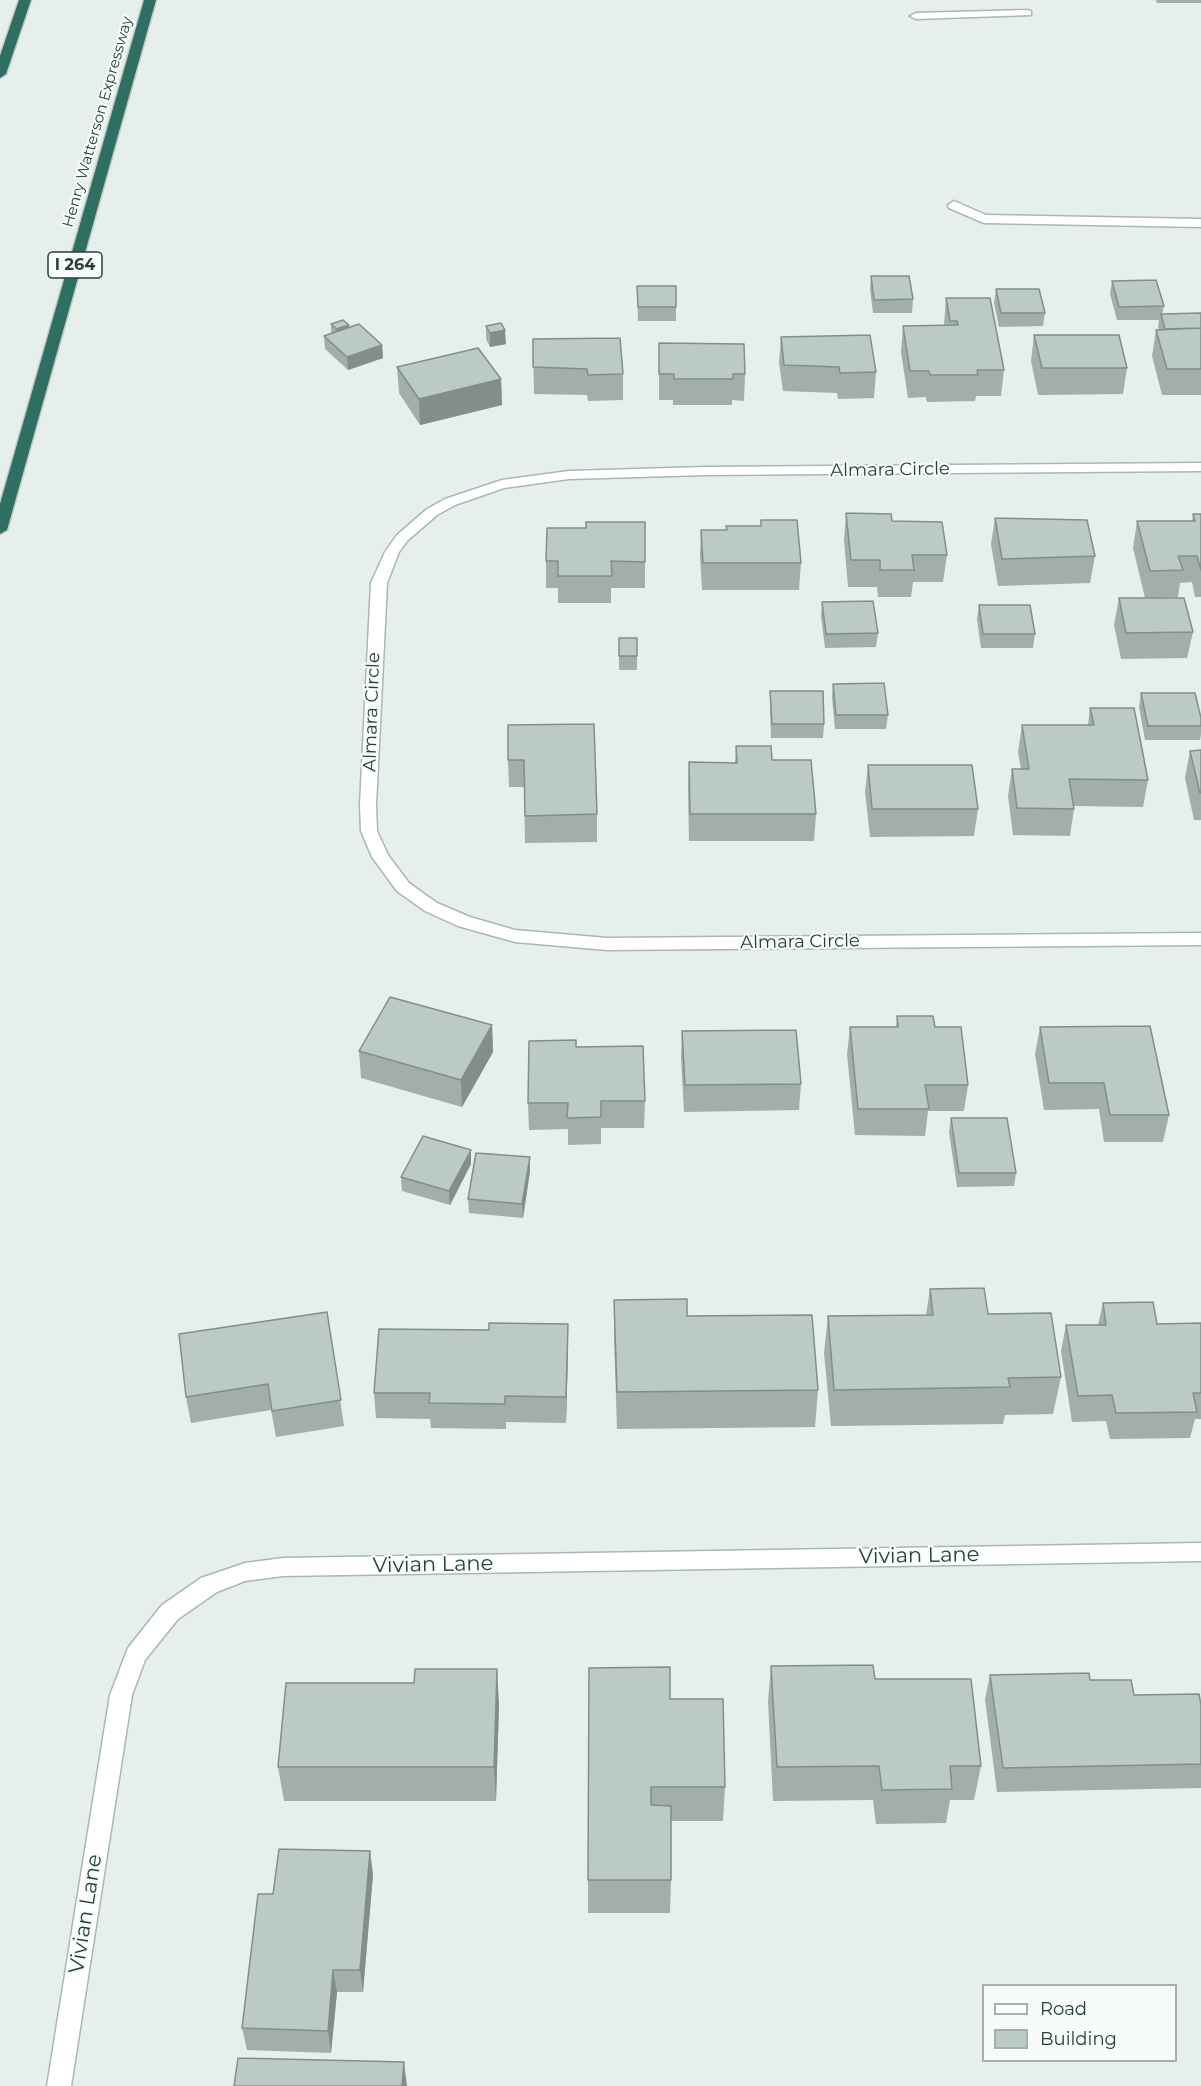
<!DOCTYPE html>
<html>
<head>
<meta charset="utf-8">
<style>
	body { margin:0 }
	#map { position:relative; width:1201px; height:2086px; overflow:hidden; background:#e6efeb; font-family:Montserrat,sans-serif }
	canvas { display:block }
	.legend { position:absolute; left:982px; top:1984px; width:195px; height:78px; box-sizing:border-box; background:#f7fbf9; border:2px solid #a3b1ad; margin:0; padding:8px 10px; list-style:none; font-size:18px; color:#24423a }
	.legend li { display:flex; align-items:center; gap:12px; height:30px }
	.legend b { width:30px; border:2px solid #a3b1ad }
</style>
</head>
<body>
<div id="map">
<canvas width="1201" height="2086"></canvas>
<ul class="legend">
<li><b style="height:8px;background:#fff"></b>Road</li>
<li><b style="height:16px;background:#bbcac4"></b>Building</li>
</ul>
</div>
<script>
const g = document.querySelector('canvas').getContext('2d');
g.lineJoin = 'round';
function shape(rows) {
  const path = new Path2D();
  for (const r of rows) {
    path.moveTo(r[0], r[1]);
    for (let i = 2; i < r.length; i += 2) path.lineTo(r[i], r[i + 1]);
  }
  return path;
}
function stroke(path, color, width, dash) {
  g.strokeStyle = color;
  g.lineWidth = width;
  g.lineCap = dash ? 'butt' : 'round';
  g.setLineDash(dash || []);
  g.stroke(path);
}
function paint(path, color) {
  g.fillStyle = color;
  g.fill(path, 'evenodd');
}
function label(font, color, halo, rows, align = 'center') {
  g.font = font + ' Montserrat,sans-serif';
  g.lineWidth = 4.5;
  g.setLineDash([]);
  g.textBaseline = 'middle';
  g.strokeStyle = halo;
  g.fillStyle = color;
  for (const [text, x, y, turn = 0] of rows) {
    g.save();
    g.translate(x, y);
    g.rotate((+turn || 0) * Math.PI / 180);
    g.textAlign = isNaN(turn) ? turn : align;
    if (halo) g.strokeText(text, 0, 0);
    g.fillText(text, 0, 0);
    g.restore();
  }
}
const minor = shape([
	[1027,10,1031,11,1031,15,916,19,910,16,916,13,1027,10],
	[954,201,986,215,1201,219,1201,227,984,223,949,208,948,205,954,201],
	[1201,463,1201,471,705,475,569,479,504,488,455,505,437,515,407,541,399,552,387,583,376,805,377,831,388,855,409,883,437,903,470,917,515,930,607,938,1201,933,1201,945,607,950,515,942,458,926,425,911,397,891,372,857,361,831,360,805,371,583,385,552,397,535,427,509,445,499,502,480,569,471,705,467,1201,463],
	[1201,1543,1201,1561,283,1576,245,1581,217,1592,178,1619,145,1660,132,1695,71,2086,47,2086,110,1695,128,1648,162,1605,201,1578,245,1563,283,1558,1201,1543]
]);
const highway = shape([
	[19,0,31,0,6,74,0,78,0,56,19,0],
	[144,0,156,0,7,530,0,534,0,504,144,0]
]);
const wall = shape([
	[1156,0,1201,0,1201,3,1157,3],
	[871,276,913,299,912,313,873,313,870,289],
	[1112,281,1164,306,1162,314,1201,313,1201,395,1162,395,1152,356,1156,330,1159,329,1158,327,1159,320,1117,320,1110,294],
	[637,286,676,307,676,321,638,321],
	[996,289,1045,313,1043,326,999,327,994,303],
	[946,298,1004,370,1001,396,976,396,975,401,927,402,926,397,908,398,901,352,903,326,944,325],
	[331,324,349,325,349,327,382,345,383,358,348,370,325,349,324,336,331,333],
	[486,326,506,344,490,347,486,339],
	[1034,335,1127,368,1123,394,1038,395,1031,361],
	[781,337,876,372,874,398,838,399,837,393,783,391,779,363],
	[533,339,623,374,623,400,588,401,587,395,534,394],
	[659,343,745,374,744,401,732,400,732,405,673,405,673,400,659,400],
	[397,367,501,379,502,405,420,425,399,393],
	[846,513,892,521,947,555,943,582,913,582,911,597,878,597,877,587,848,587,844,540],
	[1193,514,1201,514,1201,597,1195,597,1192,582,1180,583,1178,597,1145,598,1133,548,1137,521,1192,521],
	[995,518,1095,556,1090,583,998,586,991,544],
	[726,526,801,563,799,590,702,590,700,556,701,530,726,530],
	[546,561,645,562,645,588,611,588,611,603,558,603,558,588,546,588],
	[1119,598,1193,632,1187,658,1121,659,1114,625],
	[822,602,878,633,876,647,825,648,821,616],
	[979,605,1035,634,1033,648,981,648,977,619],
	[619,638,637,638,637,670,619,670],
	[833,684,888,715,886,729,835,729,832,698],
	[770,691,824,724,823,738,771,738,770,705],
	[1141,693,1201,718,1201,734,1200,740,1145,740,1139,707],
	[1090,708,1148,780,1143,807,1074,806,1074,809,1070,836,1013,835,1008,796,1012,769,1021,769,1018,752,1022,725,1088,725],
	[508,725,597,814,597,842,525,843,524,787,509,787,508,760],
	[736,746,772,760,816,814,814,841,689,841,688,789,689,762,735,763],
	[1201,750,1201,820,1194,820,1185,778,1190,751],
	[868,765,978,809,974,836,870,837,865,792],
	[897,1016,935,1027,968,1085,964,1111,928,1111,925,1136,855,1135,847,1054,850,1027,896,1027],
	[492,1025,493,1052,462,1107,361,1078,359,1051],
	[1040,1027,1169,1115,1163,1142,1104,1142,1099,1109,1044,1110,1035,1054],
	[682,1031,801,1084,799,1110,684,1112,681,1058],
	[576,1047,645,1101,644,1128,601,1128,601,1144,568,1145,568,1129,529,1130,528,1103],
	[951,1118,1016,1173,1014,1186,957,1187,949,1132],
	[471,1164,450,1205,402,1191,401,1177],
	[530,1171,523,1218,469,1213,468,1199],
	[930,1289,988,1314,1061,1377,1053,1414,1005,1415,1003,1424,831,1426,824,1353,828,1316,926,1315],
	[614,1300,687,1316,818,1390,815,1427,617,1429,614,1337],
	[1103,1303,1157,1324,1201,1323,1201,1419,1195,1419,1190,1438,1110,1439,1106,1421,1072,1422,1061,1351,1066,1325,1098,1325],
	[327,1312,344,1426,276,1437,271,1410,191,1423,186,1397],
	[568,1351,566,1423,506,1422,506,1429,431,1428,430,1419,376,1418,374,1393],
	[771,1666,875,1679,981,1766,974,1800,950,1800,946,1823,876,1824,873,1800,773,1801,768,1701],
	[990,1675,1090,1680,1134,1695,1201,1705,1201,1788,997,1792,985,1699],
	[670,1699,725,1787,723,1821,671,1821,671,1880,670,1913,588,1913,588,1880],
	[499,1704,496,1801,284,1801,278,1767],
	[373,1874,363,1992,337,1992,331,2053,247,2050,242,2028,273,1894]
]);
const shadedWall = shape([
	[349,325,350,338,338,343,336,329],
	[505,330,506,344,490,347,490,333],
	[382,345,383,358,348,370,347,357],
	[501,379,502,405,420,425,419,399],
	[492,1025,493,1052,462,1107,461,1080],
	[471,1150,471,1164,450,1205,449,1191],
	[530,1157,530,1171,523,1218,522,1204],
	[568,1324,568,1351,566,1423,566,1397],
	[497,1669,499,1704,496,1801,494,1767],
	[370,1851,373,1874,363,1992,360,1970],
	[333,1970,337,1992,331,2053,328,2031],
	[404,2062,407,2086,402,2086]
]);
const building = shape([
	[871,276,909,276,913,299,874,300,871,276],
	[1156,280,1164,306,1119,307,1112,281,1156,280],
	[637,286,676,286,676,307,638,307,637,286],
	[996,289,1039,289,1045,313,1001,313,996,289],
	[946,298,990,298,1004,370,977,370,978,375,930,375,929,371,910,371,903,326,958,325,957,321,950,321,946,298],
	[1201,313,1201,328,1165,329,1161,314,1201,313],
	[343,320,349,325,336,329,331,324,343,320],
	[501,323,505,330,490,333,486,326,501,323],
	[359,324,382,345,347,357,324,336,359,324],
	[1201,328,1201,369,1167,369,1156,330,1201,328],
	[870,335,876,372,840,373,839,367,784,365,781,337,870,335],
	[1034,335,1119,335,1127,368,1042,368,1034,335],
	[620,338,623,374,588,375,587,369,533,367,533,339,620,338],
	[659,343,744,344,745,374,733,374,733,379,674,379,674,374,659,374,659,343],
	[478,348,501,379,419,399,397,367,478,348],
	[846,513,891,514,892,521,942,522,947,555,912,555,914,570,880,570,880,560,851,560,846,513],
	[1193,514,1201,514,1201,570,1197,556,1178,556,1183,570,1150,571,1137,521,1195,521,1193,514],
	[995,518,1087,520,1095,556,1002,559,995,518],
	[761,520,797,520,801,563,703,563,701,530,727,530,726,526,761,526,761,520],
	[586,522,645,522,645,562,611,561,612,576,558,576,558,561,546,561,547,528,586,528,586,522],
	[1119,598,1184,598,1193,632,1126,633,1119,598],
	[873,601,878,633,826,634,822,602,873,601],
	[979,605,1030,605,1035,634,983,634,979,605],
	[619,638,637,638,637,656,619,656,619,638],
	[884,683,888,715,836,715,833,684,884,683],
	[770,691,823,691,824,724,772,724,770,691],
	[1141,693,1195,693,1201,718,1201,726,1148,726,1141,693],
	[1090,708,1134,708,1148,780,1069,779,1074,809,1017,808,1012,769,1029,769,1022,725,1094,725,1090,708],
	[594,724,597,814,525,816,524,760,508,760,508,725,594,724],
	[736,746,771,746,772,760,811,760,816,814,690,814,689,762,737,763,736,746],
	[1201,750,1201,793,1200,793,1190,751,1201,750],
	[868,765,972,765,978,809,872,809,868,765],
	[390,997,492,1025,461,1080,359,1051,390,997],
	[897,1016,933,1016,935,1027,961,1027,968,1085,925,1085,929,1109,858,1109,850,1027,898,1027,897,1016],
	[1150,1026,1169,1115,1110,1115,1104,1083,1049,1083,1040,1027,1150,1026],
	[796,1030,801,1084,685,1085,682,1031,796,1030],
	[576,1040,576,1047,643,1046,645,1101,601,1101,601,1117,567,1118,568,1103,528,1103,529,1041,576,1040],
	[951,1118,1007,1118,1016,1173,959,1173,951,1118],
	[423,1136,471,1150,449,1191,401,1177,423,1136],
	[476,1153,530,1157,522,1204,468,1199,476,1153],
	[984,1288,988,1314,1051,1313,1061,1377,1008,1378,1010,1387,834,1390,828,1316,933,1315,930,1289,984,1288],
	[687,1299,687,1316,812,1315,818,1390,617,1392,614,1300,687,1299],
	[1153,1302,1157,1324,1201,1323,1201,1393,1193,1393,1197,1412,1116,1413,1112,1395,1078,1396,1066,1325,1106,1325,1103,1303,1153,1302],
	[327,1312,341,1400,272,1411,268,1384,186,1397,179,1334,327,1312],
	[489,1323,568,1324,566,1397,505,1396,505,1404,429,1403,430,1393,374,1393,379,1329,489,1330,489,1323],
	[873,1665,875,1679,971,1679,981,1766,950,1766,952,1789,882,1790,879,1766,777,1767,771,1666,873,1665],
	[670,1667,670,1699,723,1699,725,1787,651,1787,651,1805,671,1806,671,1880,588,1880,589,1668,670,1667],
	[415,1669,497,1669,494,1767,278,1767,286,1683,414,1683,415,1669],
	[1089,1673,1090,1680,1131,1680,1134,1695,1199,1694,1201,1705,1201,1764,1003,1768,990,1675,1089,1673],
	[279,1849,370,1851,360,1970,333,1970,328,2031,242,2028,258,1894,273,1894,279,1849],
	[238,2058,404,2062,402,2086,234,2086,238,2058]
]);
const farStreetnames = [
	["Henry Watterson Expressway",98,122,-74]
];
const shields = [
	[75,265,54]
];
const shieldNames = [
	["I 264",75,265]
];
const streetNames = [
	["Almara Circle",890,470,-1],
	["Almara Circle",372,712,-88],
	["Almara Circle",800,942,-1]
];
const nearStreetnames = [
	["Vivian Lane",919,1556,-1],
	["Vivian Lane",433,1565,-1],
	["Vivian Lane",86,1914,-81]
];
stroke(minor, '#a8b8b2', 3);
stroke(highway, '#c2cac8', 3);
paint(minor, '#fff');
paint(highway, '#2f6f62');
paint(wall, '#a1aea9');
paint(shadedWall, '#838d89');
paint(building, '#bbcac4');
stroke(building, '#838d89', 1.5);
label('15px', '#24423a', '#f7fbf9', farStreetnames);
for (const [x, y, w] of shields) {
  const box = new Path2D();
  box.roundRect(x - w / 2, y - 13, w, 26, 4.5);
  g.fillStyle = '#f7fbf9';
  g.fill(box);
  stroke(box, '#24423a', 1.5);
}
label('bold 16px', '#24423a', null, shieldNames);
label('18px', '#24423a', '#f7fbf9', streetNames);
label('21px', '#24423a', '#f7fbf9', nearStreetnames);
</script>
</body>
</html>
